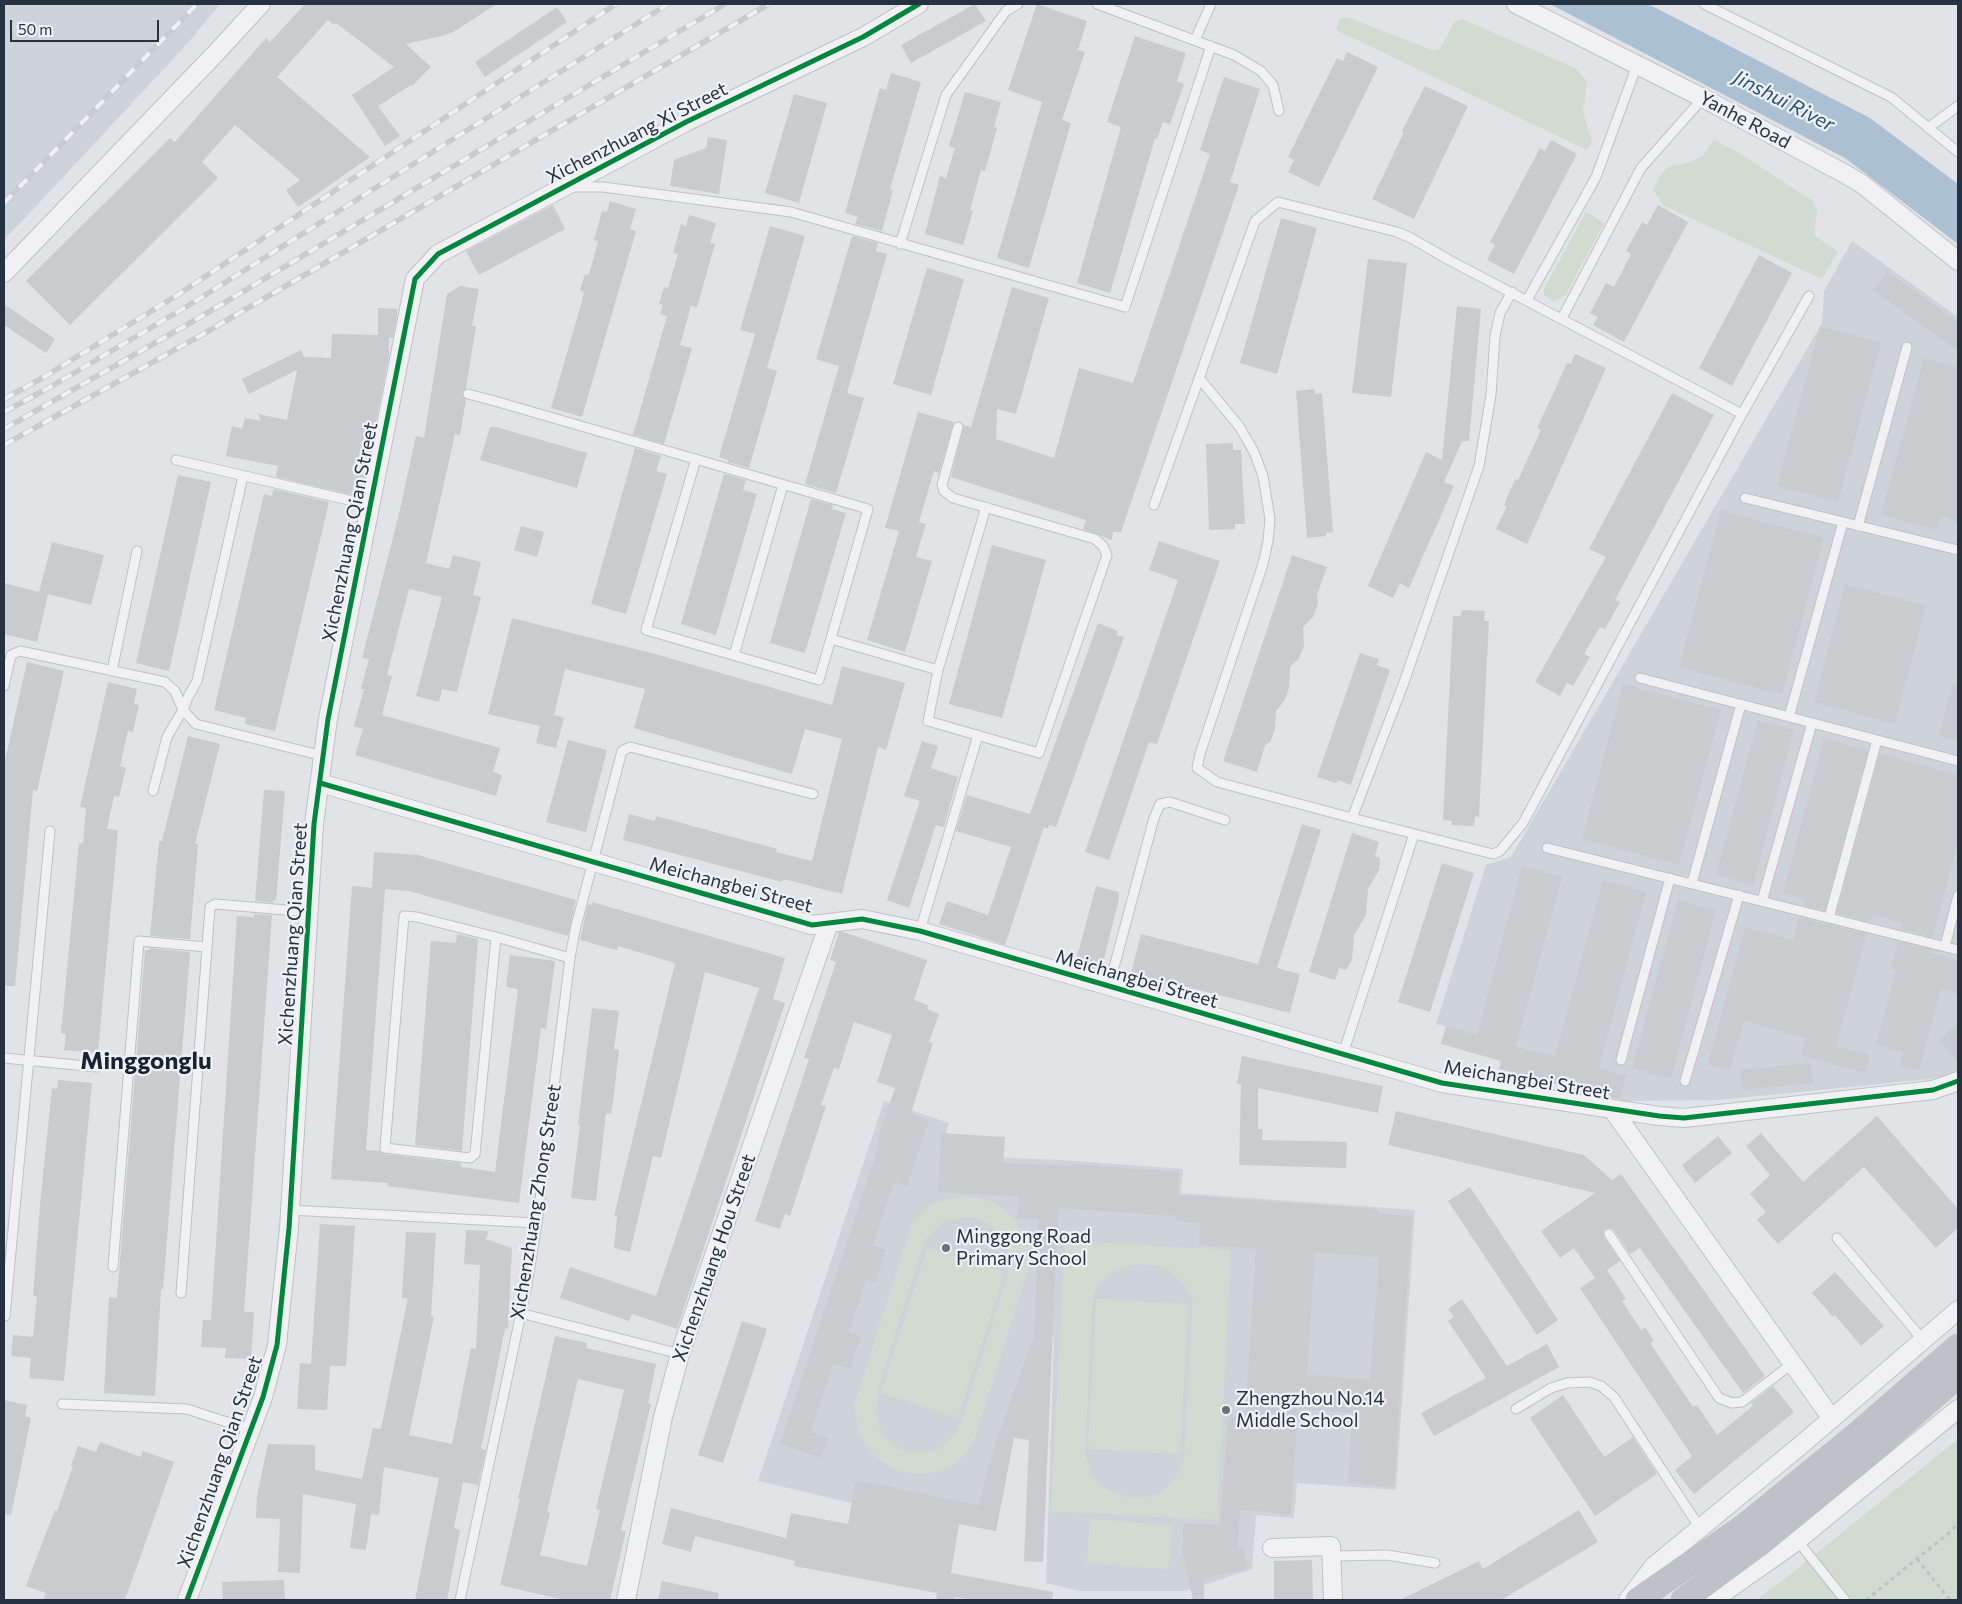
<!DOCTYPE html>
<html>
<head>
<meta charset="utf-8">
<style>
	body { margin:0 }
	#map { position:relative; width:1962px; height:1604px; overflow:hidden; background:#e1e3e6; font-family:Commissioner,sans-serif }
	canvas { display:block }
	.frame { position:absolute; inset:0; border:5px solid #263142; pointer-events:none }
	.scale { position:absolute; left:10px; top:20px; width:149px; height:22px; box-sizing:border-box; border:2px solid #263142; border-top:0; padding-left:6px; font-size:15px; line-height:18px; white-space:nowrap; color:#263142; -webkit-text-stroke:4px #eef2f7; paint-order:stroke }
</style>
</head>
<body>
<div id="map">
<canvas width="1962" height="1604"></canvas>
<div class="frame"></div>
<div class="scale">50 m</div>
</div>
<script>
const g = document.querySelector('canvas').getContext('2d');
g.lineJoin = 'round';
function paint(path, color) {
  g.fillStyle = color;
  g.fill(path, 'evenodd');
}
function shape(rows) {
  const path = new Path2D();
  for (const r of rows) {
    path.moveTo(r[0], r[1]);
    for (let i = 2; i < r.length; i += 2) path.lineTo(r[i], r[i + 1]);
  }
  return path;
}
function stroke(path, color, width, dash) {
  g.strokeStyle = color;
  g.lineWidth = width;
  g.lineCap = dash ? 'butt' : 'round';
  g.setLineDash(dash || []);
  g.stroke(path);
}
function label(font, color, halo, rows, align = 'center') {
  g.font = font + ' Commissioner,sans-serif';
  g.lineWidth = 4.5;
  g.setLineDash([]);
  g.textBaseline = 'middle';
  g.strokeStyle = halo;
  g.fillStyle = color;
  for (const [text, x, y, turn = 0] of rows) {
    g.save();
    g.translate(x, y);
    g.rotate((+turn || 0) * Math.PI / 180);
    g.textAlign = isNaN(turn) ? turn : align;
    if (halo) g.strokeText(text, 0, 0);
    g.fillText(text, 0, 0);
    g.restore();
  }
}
const built = shape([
	[4,4,220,4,187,44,26,217,4,239],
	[1852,241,1958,317,1958,1069,1949,1077,1719,1100,1619,1101,1625,1075,1436,1024,1486,865,1511,857,1822,323,1824,291],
	[884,1101,949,1123,939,1155,1061,1160,1183,1169,1181,1193,1415,1210,1396,1490,1297,1483,1294,1518,1256,1515,1252,1569,1186,1591,1079,1591,1046,1583,1054,1337,1034,1336,1032,1358,1011,1437,996,1531,852,1503,758,1481]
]);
const green = shape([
	[1347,17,1432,50,1440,49,1454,22,1462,19,1575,68,1587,81,1583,112,1592,142,1587,150,1336,30,1340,19],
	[1714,140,1741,154,1813,201,1817,212,1814,235,1838,252,1822,279,1663,205,1653,190,1660,175,1668,167,1691,162,1703,156],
	[1586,212,1604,223,1565,296,1553,301,1544,295,1544,289],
	[966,1196,991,1201,1011,1215,1025,1236,1031,1261,973,1444,964,1455,952,1465,939,1471,924,1474,909,1473,895,1469,873,1455,859,1432,854,1406,912,1223,930,1206,942,1200],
	[966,1217,975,1218,990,1225,1002,1237,1009,1253,1008,1273,963,1417,955,1434,942,1447,932,1451,912,1453,895,1446,882,1433,876,1416,878,1389,925,1239,941,1224,949,1220],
	[1065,1241,1231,1250,1217,1520,1051,1511],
	[1136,1264,1159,1266,1170,1271,1187,1289,1193,1300,1184,1458,1180,1470,1174,1480,1165,1489,1155,1495,1143,1498,1131,1498,1109,1491,1100,1484,1092,1475,1085,1453,1093,1295,1099,1285,1115,1271],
	[927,1248,1005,1272,958,1418,881,1393],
	[1096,1299,1188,1304,1180,1454,1088,1449],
	[1958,1439,1958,1600,1756,1600,1792,1573],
	[1090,1519,1172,1526,1168,1569,1087,1563]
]);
const water = shape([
	[1550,4,1648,4,1870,118,1958,184,1958,244,1845,158]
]);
const building = shape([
	[305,4,497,4,453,32,442,36,406,44,431,67,412,86,411,85,378,106,400,136,385,146,352,95,394,67,336,23,334,25,328,20,277,77,370,157,298,207,286,190,300,180,235,125,202,162,218,178,70,325,26,281,170,138,175,142,266,38,270,42],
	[975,4,986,21,911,63,901,45],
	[1037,4,1087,21,1078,50,1085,52,1062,120,1071,123,1029,268,997,258,1042,102,1008,90],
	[557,7,567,22,485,77,475,62],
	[1135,36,1186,53,1177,81,1184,84,1170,124,1163,122,1157,139,1155,138,1110,293,1077,283,1121,127,1107,122],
	[1347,52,1378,67,1319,187,1288,172,1294,160,1288,157,1337,58,1343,61],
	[891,73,921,82,890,189,893,190,882,231,855,224,858,217,845,213,880,88,886,90],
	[1224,77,1260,89,1230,182,1239,185,1121,532,1113,532,1112,540,1083,529,1086,520,951,477,964,425,971,427,1012,287,1049,298,1016,414,997,409,996,439,1054,458,1079,368,1133,383,1210,154,1200,150],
	[1425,86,1468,106,1414,219,1372,199,1404,132,1402,131],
	[965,92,1001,102,994,127,997,128,985,171,981,170,970,210,973,211,963,245,925,234,940,176,946,178,955,148,949,146],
	[794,94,827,103,799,203,765,193],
	[708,137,727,140,719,194,670,186,674,160,706,148],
	[1551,140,1577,154,1514,274,1487,260,1495,245,1490,242,1540,148,1545,151],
	[610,201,636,209,630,229,636,231,582,417,551,408,582,301,584,292,580,290,585,274,589,275,598,241,594,240,602,211,607,212],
	[553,205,565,229,479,275,466,251],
	[1658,205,1688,222,1624,342,1593,325,1598,317,1590,313,1606,283,1614,287,1631,254,1626,251,1642,222,1647,225],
	[689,215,716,223,710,243,715,244,697,307,691,306,680,345,692,348,664,444,633,435,667,316,660,314,663,305,659,304,664,287,668,288,678,254,673,253,681,224,686,226],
	[1281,218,1317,228,1277,374,1240,363],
	[770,226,805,236,767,368,777,371,749,468,728,462,728,460,719,457,755,334,740,330],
	[852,236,878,243,876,251,887,254,847,393,864,398,836,493,805,484,839,366,816,359],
	[1759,255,1792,273,1732,386,1699,368],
	[1368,259,1407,263,1391,397,1352,393],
	[927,268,964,279,931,395,893,384],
	[1887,271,1958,322,1958,351,1873,290],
	[460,286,479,289,472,326,476,326,466,388,462,393,466,400,460,435,455,434,426,563,449,569,453,555,481,562,473,595,481,597,457,692,442,689,439,702,416,696,442,597,409,589,387,675,392,676,382,715,500,748,493,772,502,775,496,796,355,755,363,729,354,726,364,689,361,689,369,659,362,658,398,518,416,436,424,438,447,294],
	[4,304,55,339,46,353,4,325],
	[1457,306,1481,309,1469,441,1462,441,1444,482,1454,486,1409,588,1400,583,1393,598,1368,586,1426,452,1442,460],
	[378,308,397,309,397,316,393,338,389,338,389,356,361,497,276,477,278,466,226,456,232,426,242,429,245,418,261,421,258,414,287,420,297,370,249,394,242,379,301,350,304,357,331,358,332,334,378,335],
	[1820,326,1881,343,1838,502,1777,486],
	[1575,354,1606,368,1527,544,1496,529,1507,506,1504,505,1515,479,1518,480,1541,430,1537,428,1552,396,1567,363,1571,364],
	[1924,358,1958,367,1958,523,1941,515,1937,530,1881,515],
	[1314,389,1315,394,1322,393,1333,532,1326,533,1326,536,1307,538,1296,391],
	[1672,393,1714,415,1622,587,1615,600,1620,602,1605,629,1600,627,1584,654,1590,657,1573,686,1567,683,1560,696,1535,682,1606,557,1589,549],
	[918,412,954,422,939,473,934,471,919,522,926,524,916,557,932,561,905,652,867,640,899,531,885,528],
	[490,427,496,427,587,453,577,488,480,460],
	[1233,443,1233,450,1241,450,1245,524,1235,524,1235,529,1209,530,1206,444],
	[635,448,661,456,656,471,667,474,626,614,591,604],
	[724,474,746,480,743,490,757,494,716,635,681,624],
	[178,475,211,482,169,671,136,663],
	[273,489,329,502,275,731,245,724,246,718,214,710,264,494,272,496],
	[811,499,833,505,832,509,846,513,805,653,770,643],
	[1721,510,1824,538,1782,695,1679,667],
	[521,526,544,532,537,557,514,550],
	[1159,541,1220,561,1157,744,1149,742,1109,860,1085,852,1178,580,1149,570],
	[52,542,104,555,91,605,48,594,37,642,4,634,4,583,39,592],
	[992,545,1046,560,1002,718,949,704],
	[1292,555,1327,567,1317,595,1318,604,1313,617,1303,627,1304,646,1299,658,1290,667,1289,688,1285,700,1276,711,1275,729,1270,742,1265,745,1257,772,1223,761],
	[1845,584,1926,606,1895,724,1814,702],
	[1462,610,1485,611,1484,621,1489,621,1479,817,1475,816,1474,826,1451,825,1452,821,1443,820,1453,616,1461,616],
	[512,618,655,654,832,705,842,666,905,683,886,750,878,747,842,894,783,879,782,882,623,840,629,814,655,821,656,816,777,849,776,852,812,861,842,739,805,729,792,774,634,728,645,689,565,669,554,715,564,718,556,748,536,743,540,726,488,714],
	[1098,623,1118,631,1117,635,1124,637,1056,827,1049,825,1048,829,1044,827,1005,945,939,924,947,901,988,915,1011,847,956,831,967,795,1030,814],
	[1360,653,1379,659,1377,665,1390,670,1351,785,1338,780,1336,783,1317,777],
	[27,662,64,671,37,791,33,790,15,986,4,986,4,765],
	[108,682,137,689,134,704,139,705,133,732,128,731,120,766,126,768,119,797,114,796,107,829,118,830,98,1053,64,1050,66,1034,61,1033,79,843,83,843,86,808,80,807],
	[1953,683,1958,684,1958,742,1939,736],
	[1623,684,1721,710,1679,865,1582,839],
	[1758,720,1794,730,1753,885,1716,875],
	[188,736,220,744,195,844,198,844,190,939,150,936,159,841,162,841],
	[1824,738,1868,750,1825,910,1803,905,1804,899,1783,893],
	[568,740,607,750,586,832,546,822],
	[922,741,938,746,931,768,958,777,944,827,936,825,909,908,887,900,920,801,904,796],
	[1880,753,1958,775,1958,842,1933,937,1901,929,1903,923,1872,915,1870,922,1837,913],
	[264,790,285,791,276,900,273,900,273,903,255,901],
	[1302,824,1321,830,1277,968,1300,974,1290,1013,1131,973,1141,934,1258,964],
	[1352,833,1379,842,1375,856,1380,858,1379,870,1368,889,1366,915,1354,935,1352,960,1346,970,1339,968,1335,980,1309,972],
	[374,852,418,855,576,900,568,936,409,891,372,888],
	[1442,863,1474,873,1430,1012,1398,1002],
	[1522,866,1562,877,1516,1046,1555,1056,1603,880,1646,892,1599,1068,1626,1075,1620,1099,1604,1097,1499,1069,1501,1061,1441,1044,1446,1026,1477,1035],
	[352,886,385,889,366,1150,380,1151,384,1154,461,1163,461,1167,495,1172,518,989,506,987,510,955,555,961,546,1029,541,1028,519,1203,387,1186,388,1183,331,1179],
	[1096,886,1119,892,1119,899,1101,970,1075,964],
	[1678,900,1716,910,1671,1079,1632,1068],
	[592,902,785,958,773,999,785,1003,677,1329,632,1314,629,1321,560,1298,570,1267,656,1296,759,988,705,972,661,1158,653,1156,630,1252,614,1248,617,1216,614,1216,675,963,618,946,617,950,580,940,588,904,592,905],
	[254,914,272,915,244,1312,254,1312,251,1359,225,1358,226,1348,201,1347,203,1320,211,1320,237,916,254,917],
	[1799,917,1867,934,1836,1046,1870,1055,1865,1073,1801,1055,1806,1038,1744,1021,1730,1070,1708,1064,1745,927,1793,940],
	[839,932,843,932,927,960,914,1000,928,1005,927,1009,939,1014,929,1042,933,1043,911,1113,929,1120,907,1186,894,1182,873,1245,886,1250,875,1282,866,1280,849,1332,861,1336,850,1369,833,1364,811,1432,828,1438,821,1458,780,1444,880,1142,877,1141,895,1088,877,1082,892,1035,854,1022,839,1069,834,1068,821,1105,826,1106,790,1216,785,1214,780,1229,755,1221,809,1059,804,1058,836,962,830,960],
	[457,934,478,939,462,1151,415,1145,431,941,456,943],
	[1898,942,1930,949,1929,952,1958,961,1958,994,1941,989,1919,1071,1899,1066,1903,1052,1876,1045,1896,970,1891,969],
	[149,948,189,952,190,953,163,1289,161,1289,155,1396,104,1393,109,1297,117,1298,145,950,149,950],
	[592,1008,619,1011,614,1049,619,1050,614,1094,611,1114,606,1113,596,1201,571,1198,580,1125,578,1125],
	[1958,1023,1958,1063,1939,1040],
	[1242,1056,1383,1086,1378,1113,1258,1088,1258,1129,1263,1129,1262,1140,1347,1142,1346,1168,1239,1165,1241,1084,1237,1084],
	[1811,1063,1813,1083,1742,1090,1740,1070],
	[58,1080,92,1083,64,1381,29,1378,31,1358,11,1356,13,1335,33,1337,37,1296,33,1296,40,1205,52,1088,57,1089],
	[1396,1111,1584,1155,1612,1180,1621,1174,1765,1376,1743,1393,1640,1248,1630,1254,1614,1230,1611,1228,1606,1229,1603,1232,1604,1237,1620,1261,1607,1270,1626,1299,1622,1301,1641,1330,1645,1327,1654,1341,1650,1343,1693,1407,1697,1405,1717,1435,1753,1406,1751,1403,1773,1386,1794,1412,1694,1494,1675,1470,1692,1456,1580,1288,1595,1278,1574,1248,1560,1258,1541,1231,1595,1193,1388,1145],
	[1877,1116,1958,1209,1958,1228,1936,1248,1864,1167,1778,1244,1757,1220,1766,1212,1750,1194,1770,1175,1746,1146,1761,1133,1803,1182],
	[941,1133,1005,1137,1003,1163,1072,1166,1073,1164,1179,1172,1178,1195,1378,1209,1378,1214,1412,1216,1394,1487,1348,1483,1352,1413,1298,1409,1291,1514,1240,1510,1238,1548,1243,1547,1248,1569,1204,1578,1204,1600,1193,1600,1182,1550,1184,1523,1220,1525,1228,1417,1245,1418,1256,1249,1199,1245,1200,1223,1175,1221,1176,1216,1058,1208,1043,1562,1024,1561,1029,1440,1014,1438,996,1531,959,1524,951,1573,1053,1592,1052,1600,974,1600,955,1597,954,1600,936,1600,937,1593,794,1566,795,1561,695,1536,691,1552,662,1544,671,1508,786,1538,791,1513,848,1524,856,1480,979,1505,994,1447,1034,1336,1039,1219,1018,1218,1019,1196,938,1192],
	[1315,1253,1379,1257,1370,1379,1307,1375],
	[1718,1136,1732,1153,1695,1183,1682,1165],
	[1470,1187,1558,1320,1537,1335,1448,1201],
	[320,1224,355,1226,346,1366,330,1366,327,1410,297,1409,300,1363,311,1364],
	[466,1230,489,1231,486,1239,512,1248,508,1329,505,1328,481,1449,486,1450,478,1485,463,1482,454,1528,460,1530,447,1600,415,1600,439,1478,384,1467,379,1515,371,1514,366,1550,350,1548,356,1504,303,1494,300,1573,278,1572,280,1519,256,1518,257,1496,268,1444,315,1445,315,1470,362,1479,373,1428,381,1429,408,1298,402,1298,406,1232,436,1233,431,1316,434,1317,409,1435,452,1444,471,1348,476,1349,480,1265,464,1264],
	[1835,1272,1884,1326,1861,1346,1835,1315,1833,1317,1812,1293],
	[1462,1299,1507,1366,1547,1344,1559,1367,1434,1436,1421,1413,1486,1378,1448,1321,1454,1317,1448,1309],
	[742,1321,767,1329,723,1463,698,1455],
	[555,1336,587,1343,586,1348,656,1364,648,1403,651,1404,621,1530,626,1531,610,1600,564,1600,500,1585,520,1499,518,1498],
	[578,1379,624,1390,596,1509,600,1510,587,1566,540,1555,550,1513,547,1512],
	[1563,1395,1604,1457,1633,1437,1657,1474,1595,1516,1530,1418],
	[4,1400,27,1405,25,1416,31,1418,11,1515,4,1514],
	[100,1442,141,1457,143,1451,174,1462,125,1600,43,1600,46,1593,26,1586,36,1559,55,1510,57,1511,73,1466,71,1465,78,1446,96,1452],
	[1579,1510,1598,1542,1501,1600,1400,1600,1479,1561,1483,1569],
	[1312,1560,1313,1600,1274,1600,1274,1561],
	[284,1580,285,1600,223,1600,222,1582],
	[662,1581,719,1593,718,1600,658,1600]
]);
const path = shape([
	[1917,1559,1950,1600],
	[1866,1600,1949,1533,1958,1524]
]);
const lane = shape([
	[1097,4,1234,55,1261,71,1273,85,1279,111],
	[1704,4,1891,97,1958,152],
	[1195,40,1211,4],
	[1928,128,1958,106],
	[572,187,603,187,791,212,1125,307,1211,46],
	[900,244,946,95,1006,11,1018,4],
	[1527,300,1596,177,1637,65],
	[1562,318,1641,168,1703,98],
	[1199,378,1239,426,1254,452,1263,476,1270,519,1268,541,1263,564,1200,754,1197,768,1217,782,1352,818,1493,854,1500,851,1523,823,1742,414,1809,296],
	[468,394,498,402,868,509,819,680,646,630,696,459],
	[176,460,370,505],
	[1745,498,1958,550],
	[1154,505,1255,221,1278,202,1397,232,1411,238,1449,260,1742,414],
	[1858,526,1907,347],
	[831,639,938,670,986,507],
	[734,655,783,485],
	[938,670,928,721,1039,753,1107,555,1103,546,1095,539,953,498,944,491,942,485,958,427],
	[112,671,137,551],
	[1640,678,1958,761],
	[4,686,11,655,20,651,165,682,175,691,183,710,196,724,323,756],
	[1789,717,1843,522],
	[153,791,167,737,183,710,188,697,197,681,243,476],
	[1352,818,1403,685,1479,466,1491,395,1495,336,1500,313,1512,292],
	[1547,848,1958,950],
	[1692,883,1741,704],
	[1762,901,1812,723],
	[1829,918,1877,740],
	[920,931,978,735],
	[496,937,475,1154,470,1158,385,1148,404,916,417,917,496,937,570,958],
	[1945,946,1958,896],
	[1109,986,1154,818,1160,804,1170,802,1225,820],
	[1343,1054,1414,834],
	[4,1058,97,1067],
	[1621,1060,1670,878],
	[1685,1081,1739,895],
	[290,1210,537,1223],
	[1609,1234,1719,1398,1732,1403,1742,1402,1793,1363],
	[1837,1238,1923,1340],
	[113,1267,139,941,207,947],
	[181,1293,210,907,215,904,309,912],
	[520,1313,680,1354],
	[5,1316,50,831],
	[62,1404,187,1409,251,1430],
	[1516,1409,1551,1388,1567,1383,1589,1382,1601,1386,1614,1397,1700,1528],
	[1797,1540,1845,1600],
	[1332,1556,1387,1555,1435,1563],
	[460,1600,527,1285,537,1223,570,958,575,930,622,751,630,747,813,794]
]);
const street = shape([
	[1516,4,1703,98,1847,175,1862,184,1958,261],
	[4,273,216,53,261,4],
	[320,783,812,925,862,919,920,931,1442,1083,1659,1116,1684,1118,1933,1090,1958,1081],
	[1612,1109,1832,1419],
	[1272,1548,1331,1546,1333,1600],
	[187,1600,263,1397,277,1345,289,1228,314,824,328,719,415,279,438,254,686,122,863,37,919,4],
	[626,1600,663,1417,680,1354,829,923],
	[1628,1600,1654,1566,1801,1445,1958,1310],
	[1713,1600,1793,1544,1958,1409]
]);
const secondary = shape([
	[1638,1600,1744,1526],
	[1683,1600,1758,1545]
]);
const rail = shape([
	[4,203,197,4],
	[4,399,44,377,179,294,616,4],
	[4,412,52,386,186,307,668,4],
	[4,429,197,319,725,4],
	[4,445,205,333,769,4]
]);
const secondaryBridge = shape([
	[1744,1526,1856,1435,1958,1346],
	[1758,1545,1870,1453,1958,1376]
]);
const cycleway = shape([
	[320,783,812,925,862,919,920,931,1442,1083,1659,1116,1684,1118,1933,1090,1958,1081],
	[187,1600,263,1397,277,1345,289,1228,314,824,328,719,415,279,438,254,686,122,863,37,919,4]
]);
const markers = [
	[946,1248,5,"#676f7b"],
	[1226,1410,5,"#676f7b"]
];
const streetNames = [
	["Yanhe Road",1745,120,28],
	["Xichenzhuang Xi Street",637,133,-27],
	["Xichenzhuang Qian Street",350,532,-79],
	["Meichangbei Street",731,885,15],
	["Xichenzhuang Qian Street",293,934,-86],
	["Meichangbei Street",1137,979,16],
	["Meichangbei Street",1527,1080,9],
	["Xichenzhuang Zhong Street",536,1202,-81],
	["Xichenzhuang Hou Street",714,1258,-71],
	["Xichenzhuang Qian Street",220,1462,-71]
];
const poiNames = [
	["Minggong Road",956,1237],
	["Primary School",956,1259],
	["Zhengzhou No.14",1236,1399],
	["Middle School",1236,1421]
];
const waterNames = [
	["Jinshui River",1784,101,27]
];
const districtNames = [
	["Minggonglu",146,1061]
];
paint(built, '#ced3da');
paint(green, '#d2dbd1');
paint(water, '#acc0d4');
paint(building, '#c9cbcf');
stroke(lane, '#bfc1c4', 11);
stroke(street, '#bfc1c4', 20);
stroke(path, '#bfc1c7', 3, [4, 4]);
stroke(lane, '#f1f1f3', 9);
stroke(street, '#f1f1f3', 18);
stroke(secondary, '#bfc1c6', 25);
stroke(rail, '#cacbce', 5.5);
stroke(rail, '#eef2f7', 4, [11]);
stroke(secondaryBridge, '#bfc1c6', 25);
stroke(cycleway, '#00873e', 5);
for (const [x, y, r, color] of markers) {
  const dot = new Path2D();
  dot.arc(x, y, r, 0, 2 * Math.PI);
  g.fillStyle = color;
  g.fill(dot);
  stroke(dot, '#eef2f7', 2);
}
label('19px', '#263142', '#eef2f7', streetNames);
label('19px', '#263142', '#eef2f7', poiNames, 'left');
label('italic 20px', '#2d5079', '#eef2f7', waterNames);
label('bold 24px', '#182232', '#eef2f7', districtNames);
</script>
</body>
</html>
